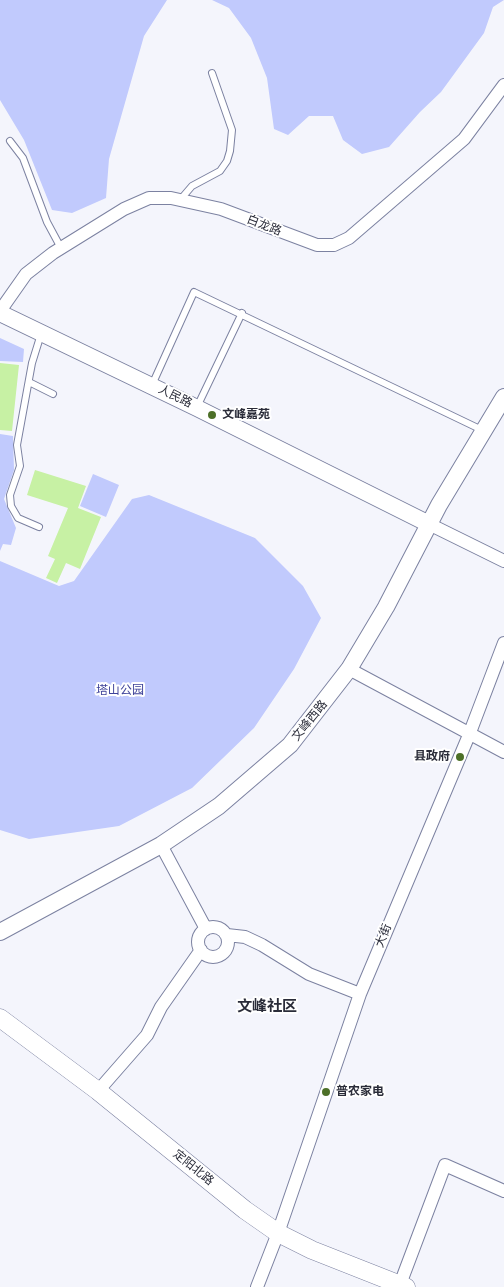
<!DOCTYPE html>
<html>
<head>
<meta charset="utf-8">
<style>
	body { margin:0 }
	canvas { display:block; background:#f4f5fc }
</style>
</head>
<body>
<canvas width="504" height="1287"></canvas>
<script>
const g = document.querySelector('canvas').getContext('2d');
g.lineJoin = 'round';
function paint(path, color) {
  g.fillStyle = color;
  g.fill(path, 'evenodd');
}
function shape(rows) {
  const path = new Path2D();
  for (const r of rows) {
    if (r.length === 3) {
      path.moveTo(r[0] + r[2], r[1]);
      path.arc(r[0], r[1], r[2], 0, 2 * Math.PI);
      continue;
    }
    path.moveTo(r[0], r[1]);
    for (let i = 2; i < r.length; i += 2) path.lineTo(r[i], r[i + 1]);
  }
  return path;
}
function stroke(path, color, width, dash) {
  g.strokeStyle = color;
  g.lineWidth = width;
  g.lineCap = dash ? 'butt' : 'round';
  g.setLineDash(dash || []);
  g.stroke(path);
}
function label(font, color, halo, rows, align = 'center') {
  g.font = font + ' "Roboto Condensed","Noto Sans SC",sans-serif';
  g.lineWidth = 4;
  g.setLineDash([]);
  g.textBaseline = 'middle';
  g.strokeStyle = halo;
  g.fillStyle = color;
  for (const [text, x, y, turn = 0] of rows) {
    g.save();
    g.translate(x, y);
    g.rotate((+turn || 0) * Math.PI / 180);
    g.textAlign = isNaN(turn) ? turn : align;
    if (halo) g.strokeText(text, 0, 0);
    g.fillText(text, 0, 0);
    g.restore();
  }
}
const green = shape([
	[0,0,167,0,144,36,109,159,106,198,72,213,52,210,24,140,0,100],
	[212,0,504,0,493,7,484,33,441,92,420,112,389,147,362,154,343,140,333,116,309,116,288,135,274,129,267,78,251,38,229,8],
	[0,338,24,349,23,362,0,361],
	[0,434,13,436,14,470,4,499,16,528,11,545,3,544,0,551],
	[93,474,119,485,106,517,80,506],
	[149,495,255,538,303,586,321,618,294,669,254,728,192,788,119,826,29,839,0,830,0,561,59,586,74,581,132,499]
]);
const building = shape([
	[0,363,19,365,12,431,0,430],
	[35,470,86,486,78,508,101,517,80,569,66,563,57,583,46,578,55,559,48,556,68,508,27,495]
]);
const service = shape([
	[10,141,23,158,47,222,61,248],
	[180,200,192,186,220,171,227,161,230,151,232,130,212,73],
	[29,382,53,394],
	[152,385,194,292,482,430],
	[197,407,242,313],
	[39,527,18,518,11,506,10,495,20,466,17,445,32,363,41,334]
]);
const minor = shape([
	[0,311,26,274,53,253,124,209,149,198,171,198,221,209,317,245,334,245,349,238,464,139,504,85],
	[429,524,504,561],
	[349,669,504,752],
	[161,845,206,929],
	[213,942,15],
	[227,935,245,937,262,945,309,974,360,994],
	[98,1091,147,1035,161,1007,201,950],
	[257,1287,278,1233,360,994,469,735,504,643],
	[399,1287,445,1165,504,1191]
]);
const tertiary = shape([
	[0,313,197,408,429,524],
	[0,932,161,845,219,806,290,745,349,669,386,607,439,505,504,397]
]);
const secondary = shape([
	[0,1018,98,1091,245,1210,278,1233,312,1250,406,1287]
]);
const markers = [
	[212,415,5,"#4d7028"],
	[460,757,5,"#4d7028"],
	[326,1092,5,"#4d7028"]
];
const streetNames = [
	["白龙路",264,226,21],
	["人民路",175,397,26],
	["文峰西路",310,721,-51],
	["大街",384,936,-68],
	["定阳北路",193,1168,39]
];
const poiNames = [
	["文峰嘉苑",222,415],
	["县政府",450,757,"right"],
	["普农家电",336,1092]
];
const parkNames = [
	["塔山公园",120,691]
];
const quarterNames = [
	["文峰社区",267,1007]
];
paint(green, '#c1cafd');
paint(building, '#c7f1a4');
stroke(service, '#7c82a1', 8);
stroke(minor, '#7c82a1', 14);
stroke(tertiary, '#7c82a1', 18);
stroke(secondary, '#7c82a1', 19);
stroke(service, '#fff', 6);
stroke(minor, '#fff', 12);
stroke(tertiary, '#fff', 16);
stroke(secondary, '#fff', 18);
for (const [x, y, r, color] of markers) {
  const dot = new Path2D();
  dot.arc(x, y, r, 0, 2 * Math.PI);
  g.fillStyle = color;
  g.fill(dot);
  stroke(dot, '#fff', 2);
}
label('12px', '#2a2c39', '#fff', streetNames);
label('bold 12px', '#2a2c39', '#fff', poiNames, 'left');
label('12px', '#3e4299', '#fff', parkNames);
label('bold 15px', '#2a2c39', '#fff', quarterNames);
</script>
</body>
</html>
